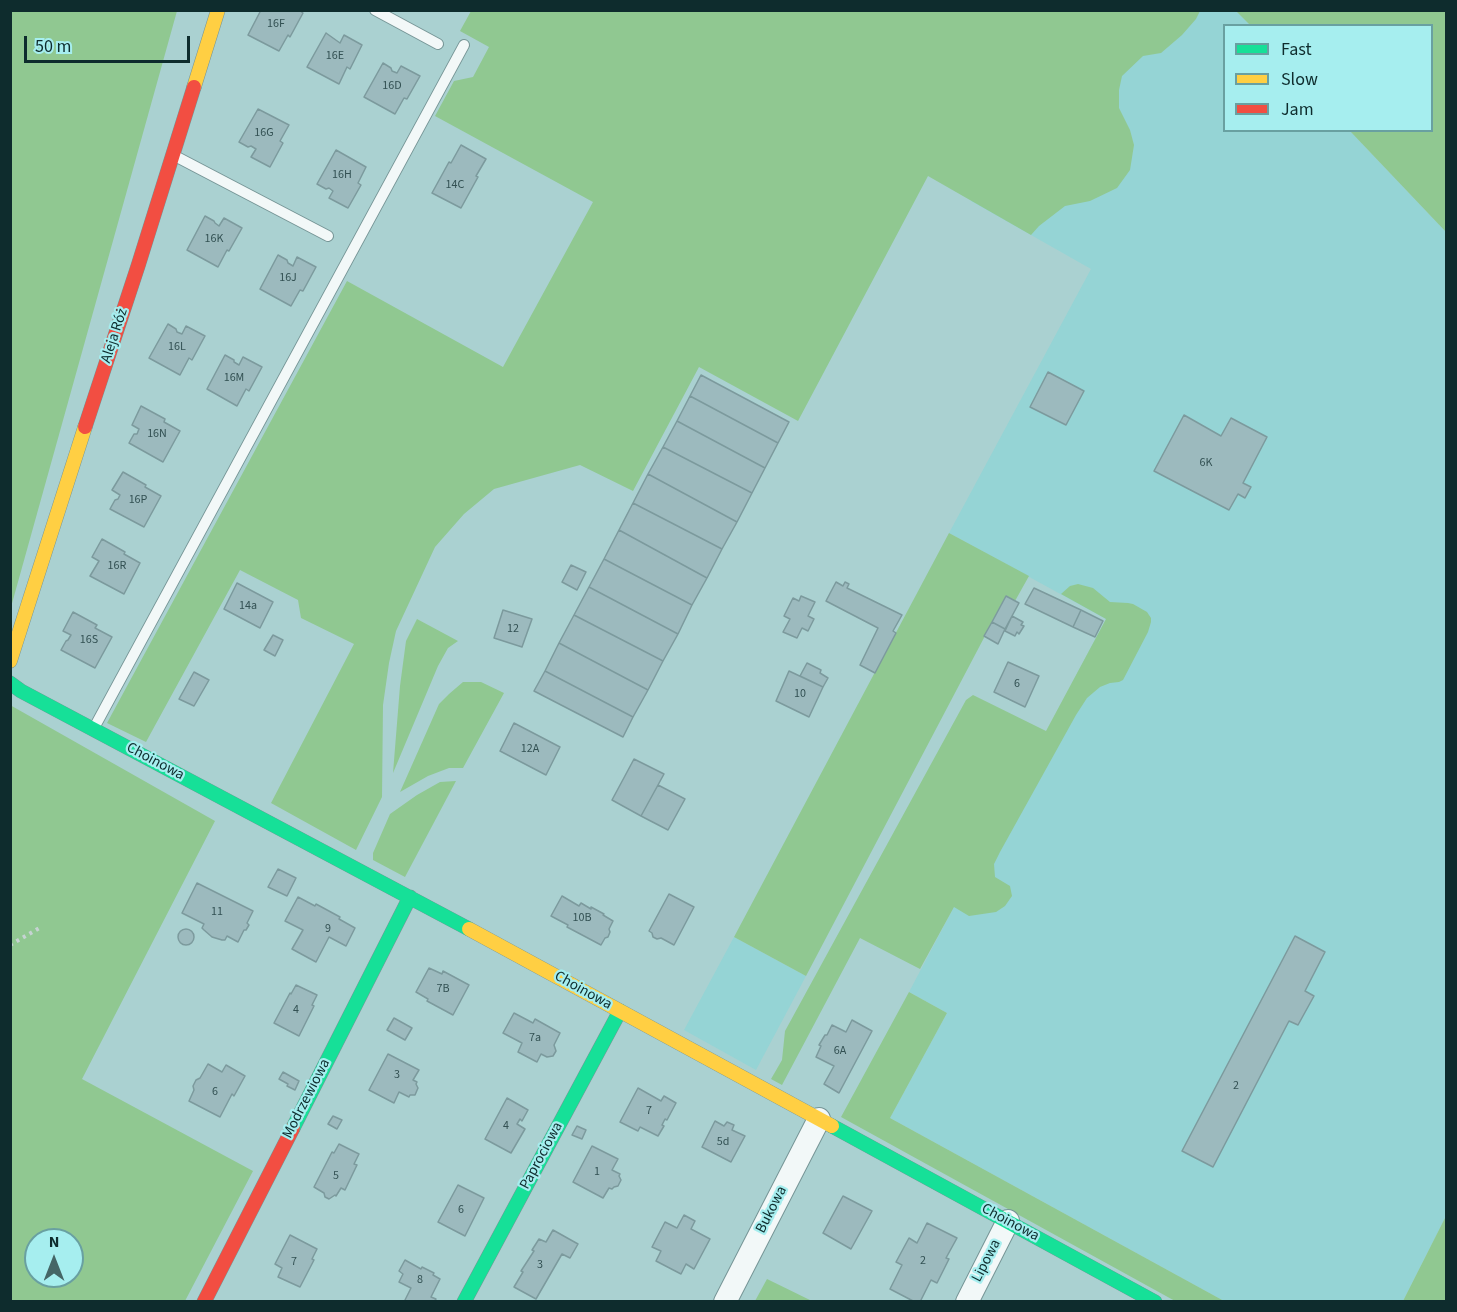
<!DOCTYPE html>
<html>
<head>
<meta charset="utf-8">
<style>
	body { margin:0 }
	#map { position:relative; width:1457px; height:1312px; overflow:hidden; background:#aad1d1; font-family:"Source Sans 3",sans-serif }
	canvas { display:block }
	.frame { position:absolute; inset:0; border:12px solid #0e2c2d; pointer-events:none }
	.legend { position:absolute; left:1223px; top:24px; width:210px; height:108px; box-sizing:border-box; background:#a6eeef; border:2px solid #69a0a1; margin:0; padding:8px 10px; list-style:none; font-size:18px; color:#0e2c2d }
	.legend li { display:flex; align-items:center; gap:12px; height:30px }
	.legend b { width:30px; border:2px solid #69a0a1 }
	.north { position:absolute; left:24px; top:1228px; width:60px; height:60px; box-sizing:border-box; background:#a6eeef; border:2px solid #69a0a1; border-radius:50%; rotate:0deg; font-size:16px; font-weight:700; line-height:24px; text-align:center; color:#0e2c2d }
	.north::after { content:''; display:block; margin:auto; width:21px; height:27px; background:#456666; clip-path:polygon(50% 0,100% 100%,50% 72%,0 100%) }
	.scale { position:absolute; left:24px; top:36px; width:166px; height:27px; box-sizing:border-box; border:3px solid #0e2c2d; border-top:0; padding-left:8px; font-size:18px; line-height:21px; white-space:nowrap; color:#0e2c2d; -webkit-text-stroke:4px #a6eeef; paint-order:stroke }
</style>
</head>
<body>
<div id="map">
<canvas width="1457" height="1312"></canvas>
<div class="frame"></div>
<ul class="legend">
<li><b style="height:8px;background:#16e098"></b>Fast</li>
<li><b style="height:8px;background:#ffcf43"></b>Slow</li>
<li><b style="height:8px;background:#f24e42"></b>Jam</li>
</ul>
<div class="north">N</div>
<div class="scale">50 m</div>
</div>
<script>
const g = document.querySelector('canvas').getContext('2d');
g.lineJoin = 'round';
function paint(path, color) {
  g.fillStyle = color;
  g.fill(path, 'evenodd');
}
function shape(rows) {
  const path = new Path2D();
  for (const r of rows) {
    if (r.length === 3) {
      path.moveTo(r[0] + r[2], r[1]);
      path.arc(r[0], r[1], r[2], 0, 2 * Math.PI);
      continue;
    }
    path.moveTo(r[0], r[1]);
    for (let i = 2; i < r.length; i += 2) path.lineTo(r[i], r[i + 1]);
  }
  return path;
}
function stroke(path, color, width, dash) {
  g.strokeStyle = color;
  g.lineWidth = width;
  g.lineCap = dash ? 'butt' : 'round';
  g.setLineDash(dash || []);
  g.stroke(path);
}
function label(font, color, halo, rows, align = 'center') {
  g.font = font + ' "Source Sans 3",sans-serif';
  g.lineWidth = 4.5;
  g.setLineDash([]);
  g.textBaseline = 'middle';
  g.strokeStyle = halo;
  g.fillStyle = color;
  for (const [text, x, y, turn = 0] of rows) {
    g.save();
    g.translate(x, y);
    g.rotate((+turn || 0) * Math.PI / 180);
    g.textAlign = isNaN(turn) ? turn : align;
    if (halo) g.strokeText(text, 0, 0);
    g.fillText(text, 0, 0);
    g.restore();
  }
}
const built = shape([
	[1072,11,1236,11,1250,25,1224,26,1224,130,1350,131,1446,232,1446,1216,1403,1301,1224,1301,890,1118,947,1013,909,992,1106,619,949,533,1091,269,971,201],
	[734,937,806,976,756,1070,684,1030]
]);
const green = shape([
	[11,11,177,11,11,607],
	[471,11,1200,11,1196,19,1182,35,1161,53,1143,56,1122,76,1119,90,1119,108,1130,130,1134,145,1130,170,1117,188,1090,201,1065,206,1039,226,1031,235,928,176,798,421,699,367,633,491,580,465,494,489,464,514,435,547,396,631,389,663,383,705,382,797,356,850,271,803,354,644,301,618,298,600,240,570,146,742,107,723,347,281,503,367,593,202,435,116,454,81,473,77,489,47,460,31],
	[1236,11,1446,11,1446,232,1350,131,1432,130,1432,26,1250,25],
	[949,533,1029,576,1015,601,1006,596,806,976,734,937],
	[1078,584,1093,588,1110,602,1128,603,1133,604,1147,612,1151,618,1151,622,1148,632,1123,680,1119,682,1110,683,1100,687,1087,698,1076,715,1000,852,994,864,995,877,1010,886,1012,896,1005,906,996,912,969,916,954,907,920,969,860,938,782,1085,771,1079,782,1060,785,1031,966,700,973,695,1046,731,1106,619,1061,594,1070,586],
	[417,619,458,641,448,648,438,666,393,773,400,686,406,641],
	[463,682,481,682,504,693,463,768,449,768,428,776,400,792,439,704,449,694],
	[10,705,215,821,82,1079,253,1171,185,1301,11,1301],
	[36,1240,72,1240,72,1276,36,1276],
	[456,781,405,877,373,860,373,853,390,814,417,795,440,782],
	[909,992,947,1013,890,1118,1224,1301,1175,1301,841,1117],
	[1446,1216,1446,1301,1403,1301],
	[767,1279,812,1301,755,1301]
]);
const building = shape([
	[261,10,299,10,303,13,290,37,288,35,279,51,248,35,261,10],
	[326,33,340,43,344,35,362,45,350,69,347,67,339,84,307,67,326,33],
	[383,63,391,68,392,71,397,73,401,66,420,76,407,99,404,98,395,114,364,97,383,63],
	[258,109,289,125,280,141,283,143,270,167,251,157,256,149,251,146,248,147,239,142,258,109],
	[461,145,486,159,476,176,478,177,461,208,432,193,449,162,451,163,461,145],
	[336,150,366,167,358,183,361,185,348,208,329,198,333,191,329,188,326,189,317,184,336,150],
	[205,216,214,221,215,223,219,226,224,218,242,228,229,251,227,250,218,267,187,250,205,216],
	[278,255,287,260,288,263,293,266,297,257,316,267,303,291,300,290,291,306,260,289,278,255],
	[168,324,176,329,177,332,182,334,186,326,205,336,192,360,189,358,180,375,149,358,168,324],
	[225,355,234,360,234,362,239,365,243,357,262,367,249,391,246,389,237,406,207,389,225,355],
	[1048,372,1084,391,1066,425,1030,407,1048,372],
	[701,375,789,422,778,443,690,396,701,375],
	[690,396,778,443,765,468,677,421,690,396],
	[141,406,165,419,164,422,180,431,163,462,129,443,134,434,137,434,139,429,132,425,141,406],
	[1184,415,1221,436,1231,418,1267,437,1243,483,1251,487,1245,498,1238,494,1229,510,1154,471,1184,415],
	[677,421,765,468,752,493,663,447,677,421],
	[663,447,752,493,737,522,648,474,663,447],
	[123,472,146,485,145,487,161,496,144,527,110,509,115,500,118,499,120,495,112,490,123,472],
	[648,474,737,522,722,549,633,503,648,474],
	[633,503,722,549,707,578,619,530,633,503],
	[619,530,707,578,692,605,604,559,619,530],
	[102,539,125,552,124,554,140,563,124,594,90,576,99,561,92,557,102,539],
	[604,559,692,605,678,634,589,587,604,559],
	[571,565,586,572,577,590,562,582,571,565],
	[836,582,843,586,845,582,849,584,847,588,902,615,893,631,896,633,875,673,860,665,878,628,826,601,836,582],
	[237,583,273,602,260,628,224,609,237,583],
	[589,587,678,634,663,661,574,615,589,587],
	[1034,588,1081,610,1073,627,1025,604,1034,588],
	[801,596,815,602,808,616,814,619,808,631,802,628,797,638,783,632,790,619,784,616,793,598,799,601,801,596],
	[1006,596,1019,603,1005,629,992,622,1006,596],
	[503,610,532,619,522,647,494,638,503,610],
	[1081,610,1103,621,1095,637,1073,627,1081,610],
	[73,612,97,625,95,628,112,637,95,668,61,650,66,641,68,640,71,635,63,631,73,612],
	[574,615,663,661,648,690,559,643,574,615],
	[1012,616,1023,622,1021,625,1024,626,1019,634,1017,632,1015,636,1005,631,1012,616],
	[992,622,1005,629,998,644,984,636,992,622],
	[273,635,283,640,275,656,264,650,273,635],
	[559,643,648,690,633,717,545,671,559,643],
	[1008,662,1039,676,1025,707,994,692,1008,662],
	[807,663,821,670,820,673,828,678,823,687,800,676,807,663],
	[545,671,633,717,623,737,534,691,545,671],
	[789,671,823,687,809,717,776,701,789,671],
	[194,672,209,680,194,706,179,699,194,672],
	[514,723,560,747,546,775,500,751,514,723],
	[634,759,664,774,641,816,612,800,634,759],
	[658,785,685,799,668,830,641,816,658,785],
	[278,869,296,878,287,896,268,887,278,869],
	[197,883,253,911,247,923,249,925,246,930,244,930,238,942,227,936,225,940,222,940,212,937,204,930,202,928,204,924,182,913,197,883],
	[669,894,694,907,674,945,661,938,657,939,653,937,652,933,649,931,669,894],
	[562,896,579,906,581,903,591,909,591,907,604,914,603,915,613,921,609,929,610,932,608,937,605,938,601,945,567,927,568,925,551,916,562,896],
	[298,897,315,906,316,904,340,917,339,919,355,928,346,946,329,937,316,962,292,949,303,930,285,921,298,897],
	[186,937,8],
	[1295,936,1325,952,1305,991,1314,996,1298,1025,1289,1021,1213,1167,1182,1151,1295,936],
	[429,968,442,974,443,971,469,985,453,1015,427,1001,428,999,416,992,429,968],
	[296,985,317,995,312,1005,314,1006,299,1036,274,1023,290,993,291,994,296,985],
	[514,1013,533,1023,535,1019,560,1033,554,1045,556,1051,553,1056,547,1057,541,1054,537,1062,518,1052,522,1043,503,1033,514,1013],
	[394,1018,412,1028,405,1040,387,1030,394,1018],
	[852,1020,872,1031,839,1093,824,1084,834,1066,816,1057,821,1046,819,1045,825,1035,827,1035,832,1025,846,1032,852,1020],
	[388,1054,419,1070,413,1080,417,1082,416,1084,418,1088,415,1095,410,1095,409,1097,399,1092,394,1103,369,1090,388,1054],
	[208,1064,222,1072,226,1065,245,1076,234,1096,232,1094,220,1117,189,1101,194,1090,193,1086,196,1080,200,1078,208,1064],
	[283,1072,299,1081,295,1090,287,1086,288,1084,279,1079,283,1072],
	[638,1088,661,1101,664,1096,676,1103,667,1120,665,1119,662,1125,664,1126,658,1136,640,1127,638,1131,620,1122,638,1088],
	[507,1098,528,1110,522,1121,520,1119,517,1124,525,1129,511,1153,485,1139,507,1098],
	[333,1116,342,1120,337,1129,328,1124,333,1116],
	[715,1121,724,1126,727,1122,734,1125,732,1130,745,1136,731,1162,702,1147,715,1121],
	[577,1126,586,1130,582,1139,572,1135,577,1126],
	[339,1144,359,1154,354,1164,357,1165,345,1190,341,1188,336,1196,335,1195,329,1199,325,1197,324,1193,314,1187,332,1152,334,1153,339,1144],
	[592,1146,618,1159,612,1170,620,1174,619,1176,621,1180,618,1186,614,1187,612,1189,609,1188,603,1198,573,1182,592,1146],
	[458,1185,484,1198,465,1236,438,1222,458,1185],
	[843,1196,872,1211,851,1249,823,1233,843,1196],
	[684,1215,695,1221,691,1229,710,1239,694,1269,686,1264,681,1274,656,1261,661,1251,652,1247,665,1222,677,1228,684,1215],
	[927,1223,957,1238,946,1258,949,1259,937,1283,931,1280,920,1302,915,1302,890,1289,902,1265,896,1262,909,1238,917,1243,927,1223],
	[553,1230,578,1244,570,1258,562,1254,536,1299,514,1287,523,1272,521,1271,534,1251,532,1250,539,1239,546,1242,553,1230],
	[290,1235,317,1249,312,1259,314,1260,300,1287,278,1277,282,1268,275,1264,290,1235],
	[405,1260,421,1269,422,1267,434,1273,433,1275,440,1279,431,1297,436,1299,434,1302,404,1302,411,1288,399,1282,403,1274,399,1271,405,1260]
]);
const path = shape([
	[10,945,41,927]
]);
const lane = shape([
	[375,10,438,44],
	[175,156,328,236],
	[94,728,464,45]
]);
const street = shape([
	[725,1302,819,1119],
	[967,1302,1008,1221]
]);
const fast = shape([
	[10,683,21,691,469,929],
	[832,1126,1155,1302],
	[293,1128,410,897],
	[464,1302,620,1011]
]);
const slow = shape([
	[194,87,218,10],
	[10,661,85,427],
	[469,929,832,1126]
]);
const jam = shape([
	[85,427,138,266,194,87],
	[204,1302,293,1128]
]);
const numberNames = [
	["16F",276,24],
	["16E",335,56],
	["16D",392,86],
	["16G",264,133],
	["16H",342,175],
	["14C",455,185],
	["16K",214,239],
	["16J",288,278],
	["16L",177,347],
	["16M",234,378],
	["16N",157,434],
	["6K",1206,463],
	["16P",138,500],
	["16R",117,566],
	["14a",248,606],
	["12",513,629],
	["16S",89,640],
	["6",1017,684],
	["10",800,694],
	["12A",530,749],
	["11",217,912],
	["10B",582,918],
	["9",328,929],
	["7B",443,989],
	["4",296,1010],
	["7a",535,1038],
	["6A",840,1051],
	["3",397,1075],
	["2",1236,1086],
	["6",215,1092],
	["7",649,1111],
	["4",506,1126],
	["5d",723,1142],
	["1",597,1172],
	["5",336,1176],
	["6",461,1210],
	["2",923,1261],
	["7",294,1262],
	["3",540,1265],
	["8",420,1280]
];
const streetNames = [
	["Aleja Róż",115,336,-72],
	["Choinowa",155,762,28],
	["Choinowa",583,991,29],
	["Modrzewiowa",307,1099,-63],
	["Paprociowa",542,1156,-62],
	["Bukowa",772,1210,-63],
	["Choinowa",1010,1223,28],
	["Lipowa",987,1261,-63]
];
paint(built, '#95d4d5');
paint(green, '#90c891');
paint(building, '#9cbabe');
stroke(building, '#7c9a9d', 1.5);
stroke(lane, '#769596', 12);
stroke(street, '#769596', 24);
stroke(fast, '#769596', 15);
stroke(slow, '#769596', 15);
stroke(jam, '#769596', 15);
stroke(path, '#c6d3d3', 4, [3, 4.5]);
stroke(lane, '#f2f8f8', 10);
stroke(street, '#f2f8f8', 22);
stroke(fast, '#16e098', 14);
stroke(slow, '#ffcf43', 14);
stroke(jam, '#f24e42', 14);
label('12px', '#335153', null, numberNames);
label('15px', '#0e2c2d', '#a6eeef', streetNames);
</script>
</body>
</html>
